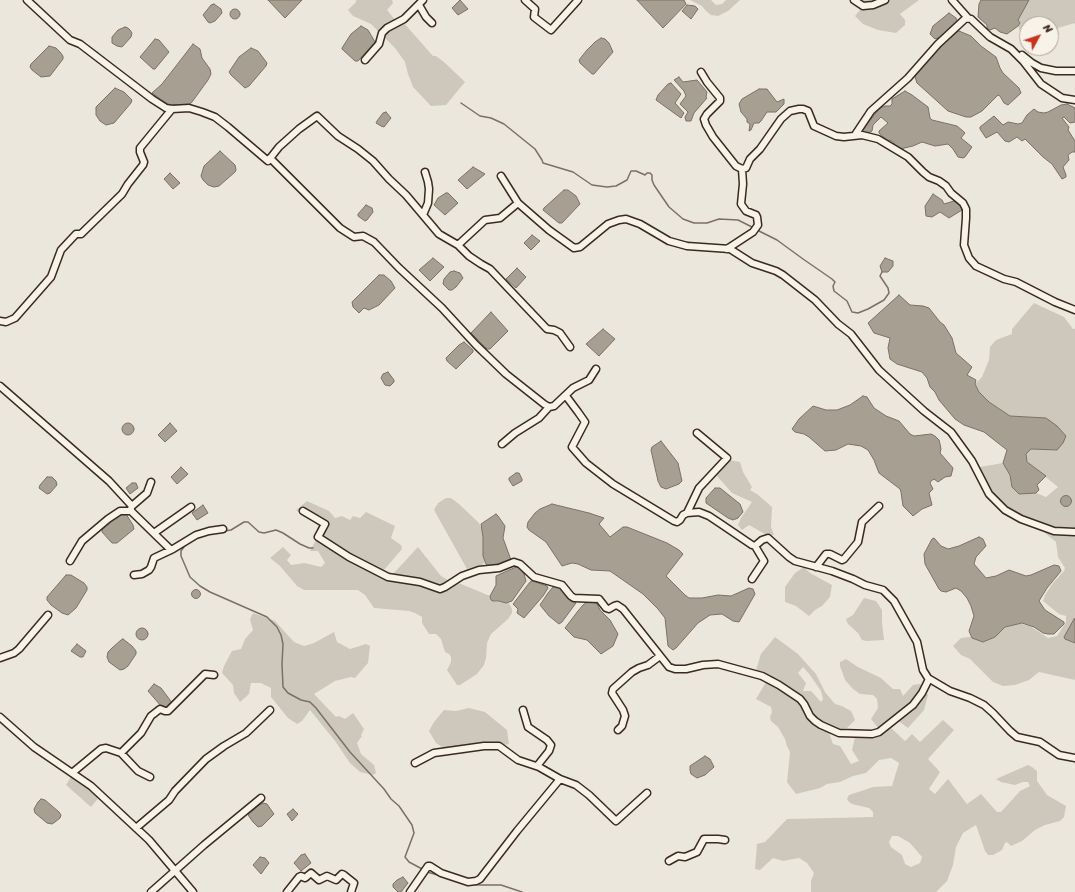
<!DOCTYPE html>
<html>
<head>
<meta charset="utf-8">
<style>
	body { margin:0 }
	#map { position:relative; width:1075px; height:892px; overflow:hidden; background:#ece7dc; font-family:Sriracha,sans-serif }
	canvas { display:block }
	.north { position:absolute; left:1019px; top:16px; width:40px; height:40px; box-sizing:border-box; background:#f7f3e8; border:1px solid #aca397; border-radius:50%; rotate:50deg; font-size:11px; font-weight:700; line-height:16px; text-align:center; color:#3b2a1e }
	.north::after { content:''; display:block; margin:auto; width:14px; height:18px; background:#c8321e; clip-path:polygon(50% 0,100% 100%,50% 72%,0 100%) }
</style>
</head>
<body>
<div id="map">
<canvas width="1075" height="892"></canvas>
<div class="north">N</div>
</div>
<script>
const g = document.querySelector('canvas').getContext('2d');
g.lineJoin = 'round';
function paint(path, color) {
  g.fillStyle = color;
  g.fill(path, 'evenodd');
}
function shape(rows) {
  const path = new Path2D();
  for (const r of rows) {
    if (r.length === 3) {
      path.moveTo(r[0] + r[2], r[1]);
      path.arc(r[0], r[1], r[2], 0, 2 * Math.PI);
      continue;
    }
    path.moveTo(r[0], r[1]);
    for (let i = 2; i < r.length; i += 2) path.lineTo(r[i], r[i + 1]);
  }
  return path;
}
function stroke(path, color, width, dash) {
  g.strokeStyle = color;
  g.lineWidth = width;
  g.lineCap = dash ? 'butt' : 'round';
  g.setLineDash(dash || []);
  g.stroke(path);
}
const green = shape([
	[356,0,392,0,393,3,387,10,396,21,403,22,433,56,436,56,444,62,465,82,446,105,431,106,413,87,408,74,405,62,395,48,371,24,353,16,348,10,356,2],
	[690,0,711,0,716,5,722,4,726,0,740,0,728,11,718,16,711,15,706,11,702,6],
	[857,0,919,0,900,14,905,20,905,25,896,33,878,30,863,24,855,16,861,9,862,4],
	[1028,0,1075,0,1075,23,1051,30,1051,24,1027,24,1027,36,1020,31,1018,26,1020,23,1018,20],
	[1034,303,1064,317,1073,329,1075,329,1075,680,1039,672,1029,680,1015,685,1003,686,993,682,970,659,961,655,953,646,961,638,970,637,983,642,995,637,1005,627,1018,623,1030,626,1048,638,1057,636,1066,622,1066,616,1059,614,1043,601,1045,595,1053,583,1064,571,1065,568,1058,557,1056,542,1045,533,1037,521,1018,515,1002,505,989,489,980,467,1003,463,1010,475,1012,487,1036,493,1046,497,1058,487,1027,462,1026,454,1031,449,1057,450,1046,418,1010,416,989,402,979,392,975,384,982,377,989,360,990,347,996,340,1012,334,1012,329],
	[728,460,740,462,743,472,752,487,750,490,757,494,772,507,771,527,774,535,765,534,749,525,742,530,738,525,741,518,752,502,732,493,717,476],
	[446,498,451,498,459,504,479,523,483,532,483,556,485,562,482,565,467,569,434,510,438,503],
	[307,501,329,511,335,518,342,516,350,520,353,516,360,518,366,512,395,526,391,538,401,545,402,549,384,570,393,574,418,547,441,576,451,582,461,584,490,596,490,599,496,602,499,601,509,603,512,609,512,613,508,619,491,634,487,643,486,658,484,665,477,674,460,685,457,685,447,670,451,662,451,657,449,654,445,652,441,639,436,634,429,634,422,623,422,617,415,613,409,611,374,608,365,595,358,590,304,590,297,586,280,566,270,558,283,547,291,555,287,560,291,565,305,563,321,567,325,563,318,551,310,551,315,542,318,525,315,514,302,514,296,510],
	[804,567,810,573,832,585,830,597,822,606,815,610,809,616,796,606,785,602,785,587,795,573],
	[864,598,876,601,882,610,882,622,884,640,867,641,862,640,858,633,848,624,846,619,853,615],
	[253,613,275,621,294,642,304,646,314,643,334,632,337,642,350,649,366,644,370,646,368,663,355,678,351,677,335,681,314,694,336,717,339,716,345,719,353,713,364,729,361,735,362,736,357,743,361,754,374,765,376,773,373,775,360,772,350,763,335,741,310,710,302,721,297,724,288,718,271,697,271,688,261,683,251,683,249,694,240,702,234,693,233,685,222,673,224,666,232,651,241,649,245,639,253,630,250,619],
	[775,637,798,654,816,674,825,692,835,704,842,706,851,711,855,720,847,728,840,729,826,724,833,744,840,746,851,764,859,761,852,750,855,737,877,734,879,729,871,719,878,708,877,699,873,695,860,694,853,689,845,680,840,666,840,662,846,659,858,667,881,678,893,689,900,689,903,696,913,685,920,684,928,695,924,710,908,728,897,720,890,727,905,741,912,734,920,742,943,720,954,730,928,759,940,772,929,789,935,794,948,779,967,804,981,794,997,812,1001,812,1020,791,1030,786,1028,782,1023,782,1015,785,1001,782,996,779,1028,765,1032,767,1037,771,1037,781,1047,795,1066,806,1064,817,1060,821,1045,825,1035,830,1022,841,1011,846,1007,842,1005,843,1002,850,993,855,988,855,985,851,976,825,963,833,956,847,953,865,947,881,936,892,811,892,811,881,814,873,807,863,799,858,783,861,773,858,760,870,755,869,757,844,765,842,787,819,873,817,873,812,869,808,852,804,849,802,847,799,849,795,873,787,892,786,899,763,891,758,879,760,866,773,853,776,840,782,827,784,820,788,796,794,787,782,790,752,787,746,785,739,778,727,771,721,770,717,772,712,771,707,756,699,766,682,756,670,761,654],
	[803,667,810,675,821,691,823,699,821,702,811,691,803,691,806,683,798,673],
	[892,836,898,836,910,843,922,857,920,863,911,867,905,864,902,855,891,847,889,842],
	[469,708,485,712,507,730,509,744,504,745,497,743,478,744,459,748,442,747,436,743,429,731,434,722,444,710,456,711],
	[72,775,100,796,91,807,66,785]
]);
const water = shape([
	[268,0,302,0,285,18,268,0],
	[460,0,468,9,458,15,452,8,460,0],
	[637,0,684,0,686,4,663,28,637,0],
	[981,0,1029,0,1018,20,1020,23,1018,26,1007,34,1000,32,995,28,990,30,987,28,987,25,978,17,979,4,981,0],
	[214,4,221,9,222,13,215,21,210,23,208,22,203,15,211,5,214,4],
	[687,5,695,6,698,9,691,19,682,11,687,5],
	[235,14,5],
	[949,13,956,18,958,22,941,37,935,39,930,34,933,26,949,13],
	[361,26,368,30,375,42,358,61,355,61,342,49,342,48,351,34,361,26],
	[125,27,128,28,130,30,132,33,131,37,122,47,117,46,112,43,112,37,118,30,125,27],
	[959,31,971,36,981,46,996,57,1000,68,1003,73,1019,88,1021,93,1008,105,1004,103,1000,96,998,95,982,111,971,117,966,117,948,111,917,83,915,77,916,73,936,51,957,32,959,31],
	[601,38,605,39,609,43,613,52,594,74,592,74,580,63,579,60,587,50,595,42,601,38],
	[155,39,159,40,169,52,155,69,153,69,140,57,155,39],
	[193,44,200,49,202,58,210,69,211,74,208,80,192,102,189,105,169,105,152,93,162,84,193,44],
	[49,46,56,48,60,52,63,56,63,59,50,76,41,77,32,70,30,67,31,64,49,46],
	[251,48,258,51,267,63,266,66,249,86,245,88,231,75,229,72,239,57,251,48],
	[679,77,683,82,697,80,707,92,706,97,707,98,694,113,691,121,686,121,685,117,688,112,680,104,686,96,684,91,675,81,674,80,679,77],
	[671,83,681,94,675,103,684,113,681,118,656,100,658,95,668,84,671,83],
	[115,88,124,92,132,100,131,103,114,123,106,125,100,121,96,115,96,107,115,88],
	[759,89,767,89,777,102,784,99,784,104,776,112,767,112,761,121,759,123,754,123,751,130,749,131,750,124,747,122,747,119,741,112,739,104,742,99,759,89],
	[905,91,912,95,928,107,930,118,932,120,957,126,963,131,965,133,961,138,972,147,965,157,963,158,958,157,953,149,948,144,935,146,922,142,913,146,900,149,893,145,894,143,890,140,888,141,879,133,879,131,888,123,881,117,873,125,872,131,866,134,862,131,863,129,880,108,885,106,890,106,892,104,892,99,905,91],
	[1067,104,1075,108,1075,122,1070,123,1064,117,1062,118,1069,127,1068,130,1075,141,1075,152,1072,152,1068,155,1069,160,1063,167,1066,175,1066,177,1062,179,1052,164,1043,157,1025,139,1022,141,1017,137,1009,142,1005,141,997,132,986,138,980,129,980,127,994,116,1003,125,1008,122,1018,124,1022,123,1027,115,1034,109,1038,112,1044,113,1048,112,1061,105,1067,104],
	[386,112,391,118,384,127,381,126,376,123,377,121,383,113,386,112],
	[220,151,235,165,236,170,235,172,219,186,214,187,208,185,203,180,201,176,204,166,220,151],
	[473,167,485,174,467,189,458,180,473,167],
	[170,173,180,183,173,189,164,179,170,173],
	[564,190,568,190,576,196,580,204,562,223,559,223,543,210,544,208,564,190],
	[446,193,448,193,458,203,445,215,434,205,438,198,446,193],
	[933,194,942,200,944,204,954,201,961,206,962,210,949,218,940,212,932,217,926,216,925,206,933,194],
	[366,205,372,208,373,212,367,220,365,221,358,216,358,214,366,205],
	[532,235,540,241,531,250,524,243,532,235],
	[433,258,444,267,430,281,419,270,433,258],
	[885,258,893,261,893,266,888,272,882,272,880,266,885,258],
	[517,268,526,277,516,288,506,279,517,268],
	[454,271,460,273,463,278,456,287,452,290,449,290,443,284,444,279,450,272,454,271],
	[379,275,384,275,391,281,395,288,379,305,369,310,364,308,359,313,353,307,352,302,379,275],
	[899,295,910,305,923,306,929,308,940,322,944,325,952,338,956,353,972,367,967,375,976,380,975,384,979,392,989,402,1010,416,1046,418,1057,426,1066,436,1063,443,1057,450,1031,449,1026,454,1027,462,1046,476,1037,485,1039,490,1036,493,1019,494,1012,487,1010,475,1003,463,1007,450,984,432,964,425,955,419,939,400,935,392,930,387,927,378,922,372,897,364,890,359,888,348,890,338,874,333,868,323,899,295],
	[491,312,508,331,490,349,487,349,471,333,491,312],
	[603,329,615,339,599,356,586,344,603,329],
	[464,342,473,350,473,352,456,369,447,361,446,358,459,345,464,342],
	[388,372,394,380,394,382,390,386,385,385,381,378,383,374,388,372],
	[863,396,867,397,874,408,886,416,899,421,910,434,914,436,931,434,935,436,939,440,940,444,941,449,940,453,953,468,951,476,945,477,938,482,934,479,931,481,930,483,933,489,929,493,932,505,922,509,913,516,903,506,901,492,900,489,879,473,874,460,868,450,861,446,848,444,836,450,825,451,809,437,804,434,795,432,792,429,799,419,813,406,826,410,837,410,850,405,863,396],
	[128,429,6],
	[170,423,177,431,165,442,158,435,170,423],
	[661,441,678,463,682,481,679,484,666,489,661,487,658,481,651,450,652,447,661,441],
	[181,467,188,474,177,484,171,477,181,467],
	[516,473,519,473,522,479,522,481,513,486,509,480,509,478,516,473],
	[47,477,52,477,56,481,57,485,50,493,47,494,39,488,40,485,47,477],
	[132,483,136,483,138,488,130,494,126,488,132,483],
	[715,488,720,488,740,504,743,512,738,518,733,520,728,518,706,503,706,498,715,488],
	[1066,501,5.5],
	[552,504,589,513,604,518,599,524,610,537,623,527,627,527,667,543,679,550,683,554,666,576,685,595,689,598,702,598,718,595,731,596,749,588,753,589,755,594,739,622,733,621,722,614,710,615,698,623,676,648,673,650,668,646,665,618,658,609,643,594,610,571,591,570,578,564,572,563,562,566,546,542,529,530,527,527,528,522,535,513,540,509,552,504],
	[203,505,208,513,197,520,192,513,203,505],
	[122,513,126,514,133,525,134,529,117,543,112,543,102,532,103,526,122,513],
	[496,514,498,516,505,526,503,538,511,560,510,563,490,567,486,564,483,556,483,537,481,524,496,514],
	[979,537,983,539,986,546,976,557,974,564,986,578,996,576,1009,570,1026,576,1031,575,1054,565,1059,566,1061,571,1047,588,1039,601,1045,610,1064,622,1064,624,1054,634,1048,634,1043,633,1034,627,1022,623,1005,627,995,637,983,642,972,638,969,631,974,616,971,606,967,598,961,591,956,588,946,592,941,591,939,589,925,564,924,554,932,539,934,538,941,546,948,549,959,546,979,537],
	[516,567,519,567,521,569,524,574,526,581,512,601,506,603,499,601,493,601,491,600,490,596,496,585,496,576,516,567],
	[66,575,71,575,84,583,87,587,87,590,76,608,68,615,62,613,51,605,47,600,47,597,66,575],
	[532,581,547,586,548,588,543,596,524,618,517,613,518,609,513,604,530,582,532,581],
	[557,586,560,588,567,598,576,603,562,622,559,624,549,616,540,605,548,593,553,587,557,586],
	[196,594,4.5],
	[589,601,593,601,597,604,600,610,610,620,618,634,613,646,601,654,587,640,574,637,565,628,578,611,583,605,589,601],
	[1074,619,1075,619,1075,643,1065,639,1064,637,1074,619],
	[142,634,6],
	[123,639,132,646,136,651,136,654,128,666,124,669,120,670,109,662,107,657,108,652,112,648,121,640,123,639],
	[77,644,86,651,83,657,80,657,71,651,77,644],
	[154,684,161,688,170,700,172,703,168,707,165,708,161,706,148,691,154,684],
	[705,756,710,759,714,767,705,775,697,778,691,774,690,770,690,766,705,756],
	[41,799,45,800,59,812,61,815,60,818,55,822,52,824,47,823,35,813,34,809,38,802,41,799],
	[263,803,267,804,274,814,262,826,258,827,253,822,248,815,259,805,263,803],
	[293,809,298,814,292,821,287,814,293,809],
	[305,854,311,863,301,871,294,863,301,855,305,854],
	[260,857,265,858,269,863,261,874,253,865,260,857],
	[403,877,408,883,401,892,398,892,393,887,393,884,397,880,403,877]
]);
const stream = shape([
	[461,103,480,116,491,118,504,124,535,149,542,160,543,163,573,172,592,185,607,187,616,186,627,180,631,171,636,171,645,175,647,173,650,173,652,175,652,180,654,185,669,207,683,219,694,223,707,223,719,219,738,220,754,228],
	[757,230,777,240,803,259,832,279,835,282,833,286,834,291,847,301,852,312,858,313,868,309,884,300,889,293,888,288,880,276,882,272],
	[224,531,231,530,244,522,248,522,259,532,264,533,276,530,283,533,300,544,309,548,313,548],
	[186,544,181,551,181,556,190,577,200,586,210,592,267,617,277,627,281,635,283,644,282,664,283,687,288,693,301,700,310,702,316,708,350,752,384,789,391,799,399,806,412,825,414,833,405,857,409,862,424,870],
	[427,872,445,877],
	[472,884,479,885,501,885,522,892]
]);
const street = shape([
	[27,0,70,40,80,44,152,99,166,108,172,109,189,108,202,112,215,117,228,127,268,161,279,147,299,129,317,116,338,136,358,149,373,161,389,179,406,195,439,234,458,245,469,256,481,264,490,269,547,329,554,330,560,333,570,347],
	[525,0,535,9,534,17,551,30,578,0],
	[854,0,863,6,873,5,885,0],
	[952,0,968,18],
	[419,5,426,17,432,23],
	[1022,55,1032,63,1041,68,1056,71,1075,71],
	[365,60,379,44,382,33,387,28,404,19,423,0],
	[701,72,707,82,720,98,720,101,707,114,704,119,706,125,713,137,736,166,742,169,746,168,750,159,760,149,781,119,790,111,799,109,803,109,808,111,814,126,836,136,844,137,862,135,878,139,908,157,923,172,929,177,939,181,946,186,951,193,963,203,966,209,966,218,964,245,969,258,976,266,1004,279,1016,282,1055,302,1075,310],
	[855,135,871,111,908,78,938,44,966,18,971,19,990,37,1011,49,1023,61,1041,84,1062,98,1075,100],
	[270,158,340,228,354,237,363,236,374,242,399,268,442,308,476,345,506,374,544,404,549,407,554,406,573,388,589,380,596,369],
	[501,176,518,203,549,230,574,248,580,247,608,224,619,220,626,219,640,224,669,241,687,246,730,249,752,263,776,271,783,275,815,300,838,324,851,334,879,370,924,411,951,432,972,461,989,494,1005,510,1021,519,1054,531,1075,532],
	[423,215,428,203,429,189,428,182,425,172],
	[458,245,485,220,500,218,518,203],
	[727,249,753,232,758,225,757,217,756,215,746,211,741,204,743,184,742,169],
	[0,321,6,322,15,318,51,277,61,250,76,234,81,234,122,194,128,184,143,165,144,162,140,152,140,148,172,109],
	[0,386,109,481,132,506,147,493,151,482],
	[566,396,578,412,585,422,572,447,586,463,613,484,674,521,677,522,680,520,683,515,687,513,699,512,709,516,721,524,752,545,755,546,762,540,768,538,789,557,795,561,832,571,853,579,865,585,883,590,894,601,917,642,923,670,928,678,950,691,970,698,984,705,993,713,1010,731,1017,737,1040,742,1059,755,1075,758],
	[502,444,515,433,539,418,549,407],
	[131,509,131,511,171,550],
	[303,511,325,524,318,537,349,557,388,577,420,582,440,589,445,587,462,576,479,570,499,568,514,562,520,564,534,577,562,585,571,596,574,598,599,599,606,608,609,609,614,606,617,605,623,609,669,667,675,669,686,669,703,665,718,664,762,676,779,685,800,699,804,704,810,716,815,721,821,725,839,733,872,734,879,732,913,705,922,693,929,679],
	[687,513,699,488,727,458,697,433],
	[154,533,191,507],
	[70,561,82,541,108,519,120,511,131,511],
	[816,567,826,554,830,554,842,560,844,559,858,542,862,522,879,506],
	[134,575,142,574,149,570,151,567,154,558,173,549,196,535,209,531,223,529],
	[752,579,764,561,755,546],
	[0,658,14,653,19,649,48,615],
	[523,710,528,727,547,740,551,745,549,751,537,766],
	[0,717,34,747,91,786,149,840,193,892],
	[618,730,622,726,625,716,623,710,612,693,613,689,632,672,639,668,648,665,660,656],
	[121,753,138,771,150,777],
	[415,763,434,753,484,746,499,746,518,760,539,767,560,779,576,785,589,795,616,821,647,793],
	[72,773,101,749,106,748,121,753,141,733,151,716,160,709,165,711,168,711,205,674,214,675],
	[136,828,169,800,175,791,206,759,224,746,246,733,270,710],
	[669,861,678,856,685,857,697,852,704,839,718,839,725,840],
	[151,892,204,845,261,798],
	[287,892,299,877,301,876,305,878,311,873,319,880,327,876,336,880,342,874,344,875,354,883,351,892],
	[410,892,428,866,430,866,441,873,468,882,476,881,480,879,517,831,560,779]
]);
paint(green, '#cec8bc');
paint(water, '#a89f93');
stroke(water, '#7c7064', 1);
stroke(stream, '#7c7064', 1.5);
stroke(street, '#3b2a1e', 9);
stroke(street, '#f7f3e8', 6);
</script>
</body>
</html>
